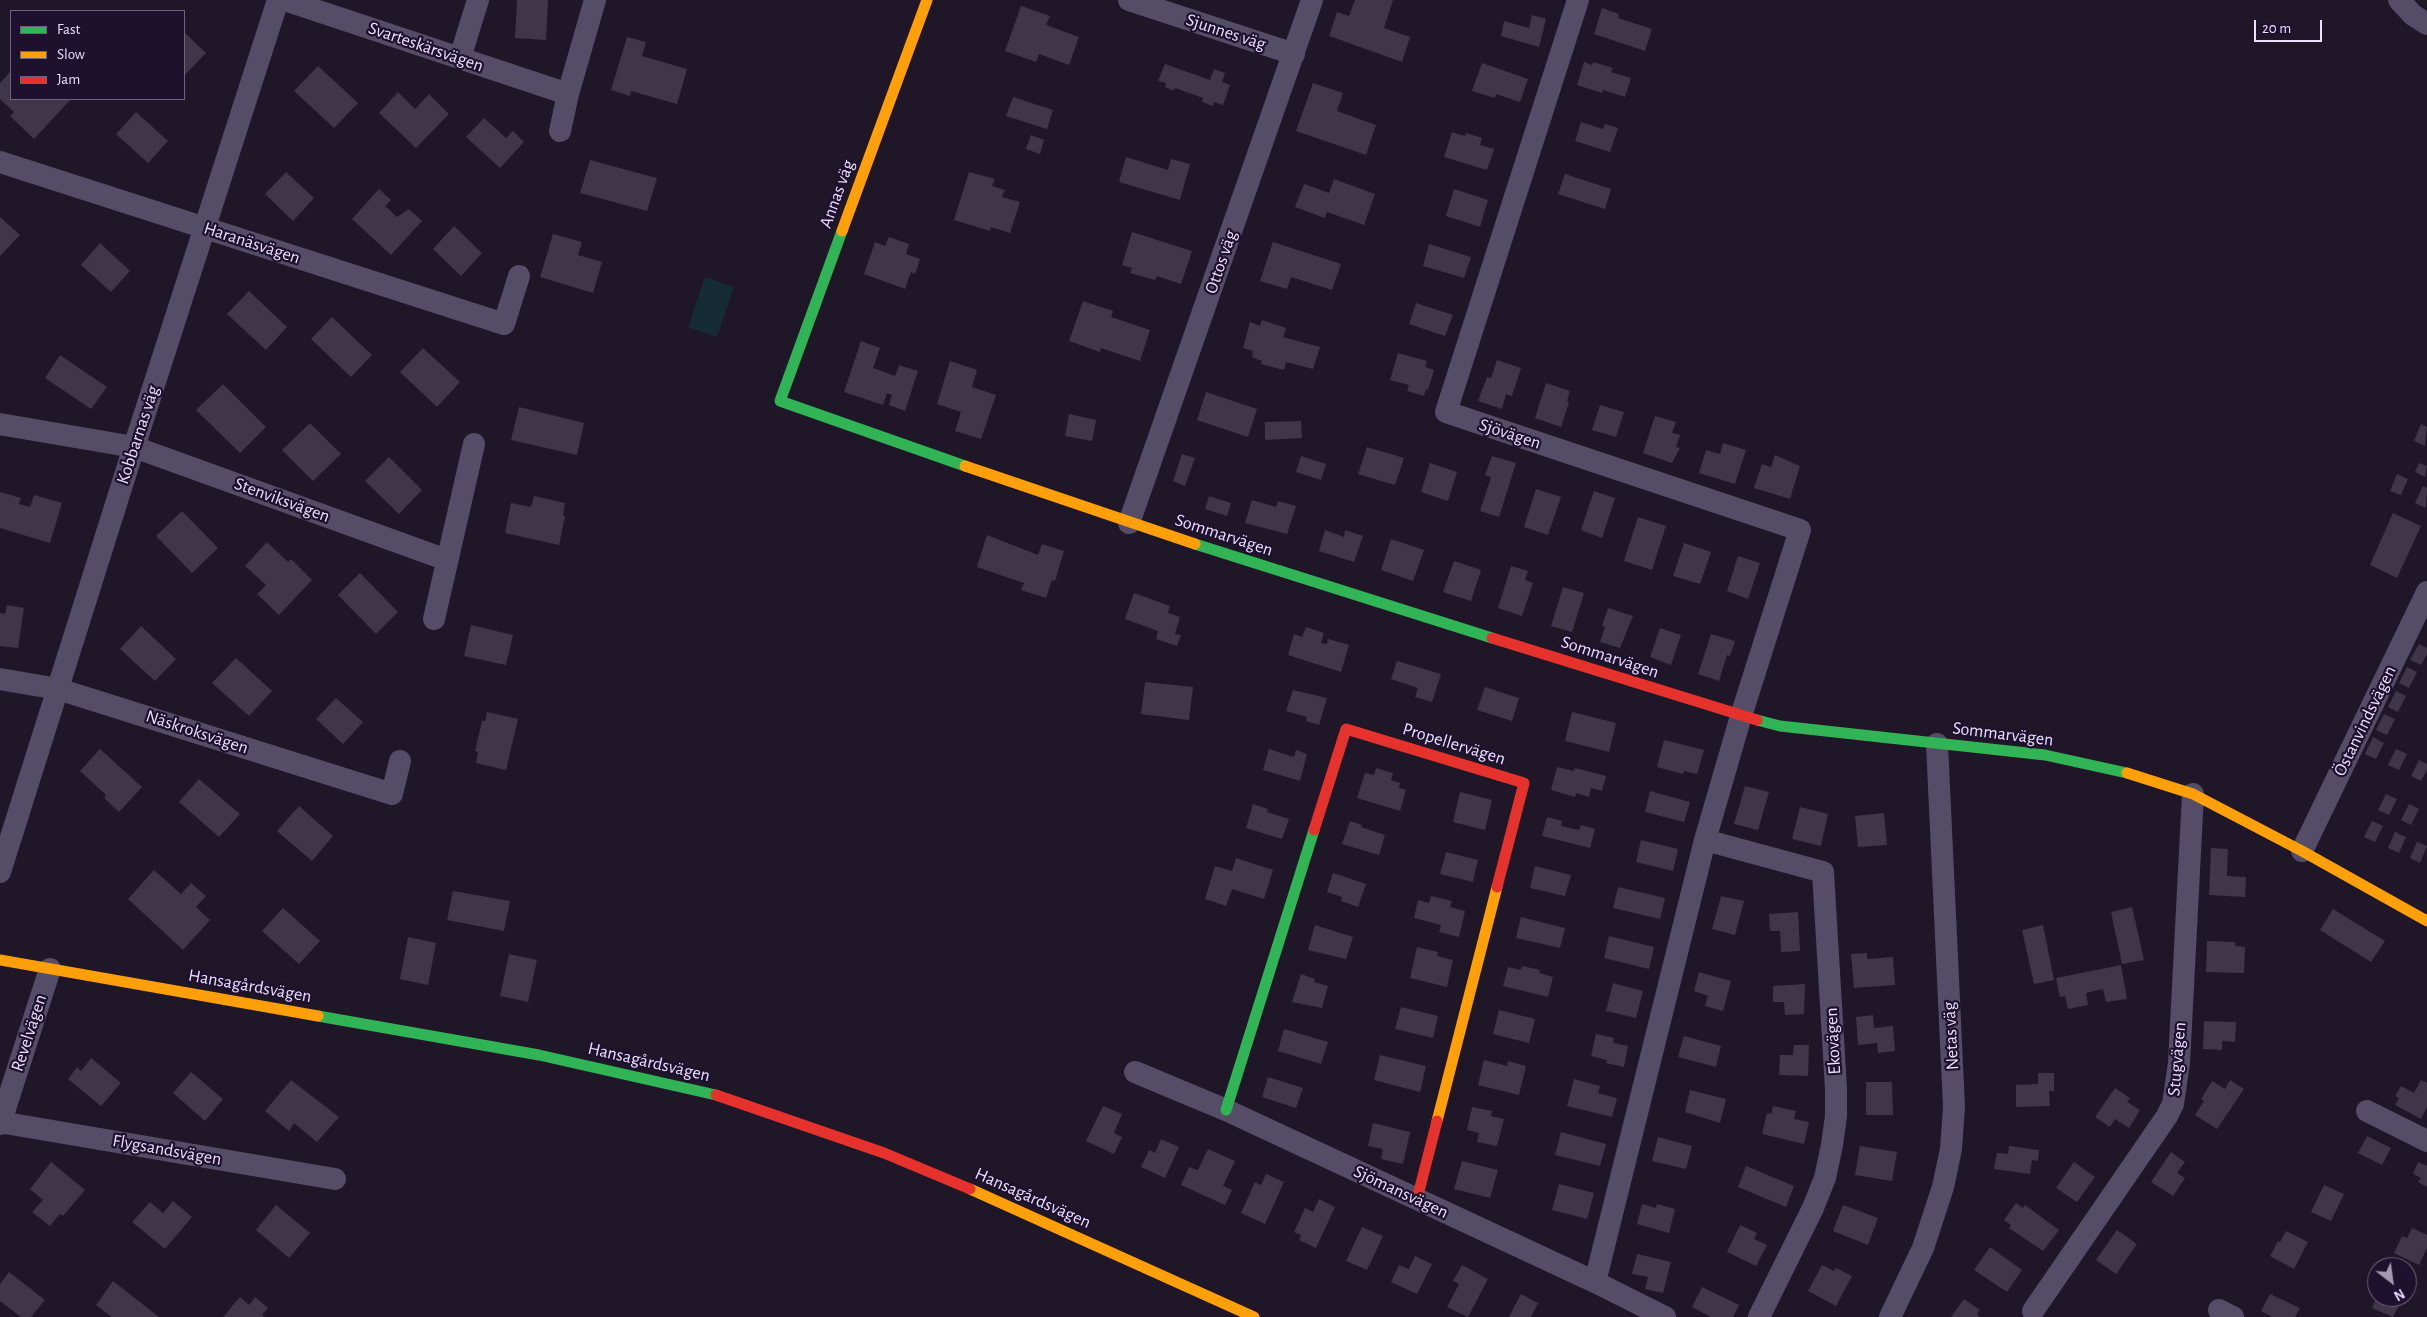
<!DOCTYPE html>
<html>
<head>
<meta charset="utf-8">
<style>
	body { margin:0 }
	#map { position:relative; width:2427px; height:1317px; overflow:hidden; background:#1f1728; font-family:"Alegreya Sans",sans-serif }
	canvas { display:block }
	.legend { position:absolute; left:10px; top:10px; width:175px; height:90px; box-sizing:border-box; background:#1e112e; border:1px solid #706382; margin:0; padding:6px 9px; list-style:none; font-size:15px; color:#ebdeff }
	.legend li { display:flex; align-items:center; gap:10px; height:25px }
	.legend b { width:25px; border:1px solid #706382 }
	.north { position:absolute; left:2367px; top:1257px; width:50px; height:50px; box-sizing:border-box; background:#1e112e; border:1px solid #706382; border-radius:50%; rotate:150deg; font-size:14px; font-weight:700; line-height:20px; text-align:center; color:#ebdeff }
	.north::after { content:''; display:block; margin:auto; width:18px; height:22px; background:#a498b4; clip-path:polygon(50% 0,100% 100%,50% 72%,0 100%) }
	.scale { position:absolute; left:2254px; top:20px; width:68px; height:22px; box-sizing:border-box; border:2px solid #ebdeff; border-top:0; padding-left:6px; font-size:15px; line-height:18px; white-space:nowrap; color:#ebdeff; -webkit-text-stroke:4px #1e112e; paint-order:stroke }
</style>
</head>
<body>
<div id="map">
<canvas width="2427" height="1317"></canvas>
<ul class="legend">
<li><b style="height:6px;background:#30b455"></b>Fast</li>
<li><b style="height:6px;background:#ff9f0a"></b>Slow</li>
<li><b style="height:6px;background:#e5322d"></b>Jam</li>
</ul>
<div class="north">N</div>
<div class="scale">20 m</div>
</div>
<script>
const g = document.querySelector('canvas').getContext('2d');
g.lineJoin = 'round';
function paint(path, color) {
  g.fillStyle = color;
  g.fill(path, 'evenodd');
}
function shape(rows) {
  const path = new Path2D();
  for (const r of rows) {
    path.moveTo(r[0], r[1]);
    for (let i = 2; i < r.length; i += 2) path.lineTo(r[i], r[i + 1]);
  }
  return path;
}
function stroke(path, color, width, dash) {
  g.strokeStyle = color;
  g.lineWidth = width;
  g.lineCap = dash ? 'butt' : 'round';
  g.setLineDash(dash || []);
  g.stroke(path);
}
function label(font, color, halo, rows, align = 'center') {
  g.font = font + ' "Alegreya Sans",sans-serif';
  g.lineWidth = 4.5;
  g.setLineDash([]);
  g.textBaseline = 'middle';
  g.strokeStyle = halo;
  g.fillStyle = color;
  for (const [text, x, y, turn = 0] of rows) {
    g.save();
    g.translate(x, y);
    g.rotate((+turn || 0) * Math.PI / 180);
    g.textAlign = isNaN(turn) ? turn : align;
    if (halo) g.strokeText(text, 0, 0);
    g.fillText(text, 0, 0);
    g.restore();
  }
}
const green = shape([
	[705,277,734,287,717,337,688,327]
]);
const building = shape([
	[517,0,548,0,546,40,515,38],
	[1355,0,1393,0,1384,28,1410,37,1402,62,1329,36,1337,12,1349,16],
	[1021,6,1050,16,1046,25,1079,37,1069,65,1039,54,1036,62,1005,51],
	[1602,8,1619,14,1618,18,1652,29,1645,51,1594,34],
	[1532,15,1546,19,1539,47,1501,36,1504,21,1529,28],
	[184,32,206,53,184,76],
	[627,37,646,42,642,56,687,69,677,104,631,91,630,96,611,90],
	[1584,62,1592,65,1593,62,1613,68,1611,72,1631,78,1625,97,1603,90,1602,93,1577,85],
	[1482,63,1528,79,1520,102,1496,94,1495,98,1472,91],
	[1165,64,1210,80,1214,69,1225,73,1222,82,1230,85,1223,105,1214,102,1213,106,1202,102,1203,98,1175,88,1174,91,1165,87,1166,83,1158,81],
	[318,66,358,103,334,128,294,91],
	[11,71,11,99,71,99,34,139,10,116,14,112,0,99,0,83],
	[1313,83,1343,93,1337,111,1376,125,1366,155,1296,131],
	[398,92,415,109,429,94,449,114,416,148,379,113],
	[1013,97,1053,110,1047,129,1006,116],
	[136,112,168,141,148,163,116,134],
	[484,118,506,138,513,131,524,142,500,168,466,137],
	[1581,122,1603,129,1605,124,1618,128,1610,152,1575,141],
	[1452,132,1465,136,1466,133,1482,138,1480,145,1494,149,1487,170,1444,157],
	[1031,135,1044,140,1040,154,1026,149],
	[1126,157,1168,170,1171,159,1190,164,1180,200,1119,182],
	[590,160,657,178,647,211,580,193],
	[286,172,314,198,293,221,265,194],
	[969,172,995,179,992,186,1005,190,1002,197,1020,202,1010,233,991,227,990,231,954,220],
	[1565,174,1611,189,1605,209,1558,194],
	[1334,179,1375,194,1364,225,1327,212,1325,218,1295,207,1304,184,1329,193],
	[379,189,391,200,385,206,397,217,409,209,422,221,391,255,352,219],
	[1454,189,1488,200,1480,227,1446,216],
	[0,217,20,235,0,256],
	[454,226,482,253,461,276,433,249],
	[1132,232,1192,251,1181,284,1157,276,1155,280,1130,273,1132,268,1122,265],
	[553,234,582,242,578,255,602,262,593,293,540,277],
	[889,237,909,244,906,254,920,259,915,274,911,272,905,289,864,274,875,242,885,246],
	[1273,242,1341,264,1332,290,1291,277,1287,289,1260,281],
	[100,243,130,271,111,292,81,265],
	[1429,244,1471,257,1464,278,1423,266],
	[249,291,287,327,266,350,227,314],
	[1083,301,1113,311,1111,317,1150,330,1140,361,1101,348,1100,352,1069,341],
	[1416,303,1453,315,1445,336,1409,324],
	[332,317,372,355,351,377,311,339],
	[1262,320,1286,328,1283,337,1320,347,1313,369,1286,362,1284,370,1261,364,1262,361,1252,357,1253,351,1243,348,1250,322,1260,326],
	[861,341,880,348,873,368,895,376,899,365,918,371,905,411,889,405,892,395,887,393,883,405,844,392],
	[423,348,460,382,437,407,400,372],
	[1398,353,1427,361,1425,367,1434,370,1428,390,1426,389,1424,396,1407,391,1409,385,1390,380],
	[60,355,107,387,91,409,45,378],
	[1497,360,1521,368,1512,396,1506,394,1502,409,1478,401,1487,377,1491,378],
	[950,361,977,370,972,387,996,395,981,439,955,431,961,412,937,404],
	[1546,383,1570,391,1567,401,1569,402,1561,427,1535,418],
	[223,384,266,427,240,453,196,410],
	[1206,392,1257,409,1248,437,1197,420],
	[1600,405,1624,412,1616,437,1592,430],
	[519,407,584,423,577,455,511,440],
	[1069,414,1096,420,1092,441,1065,436],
	[1655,416,1676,422,1672,433,1680,435,1676,447,1680,448,1672,463,1643,453],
	[1301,421,1302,438,1265,440,1265,422],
	[310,423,341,454,313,481,282,450],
	[2421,424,2427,427,2425,446,2414,441],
	[1723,443,1746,450,1735,484,1699,473,1706,450,1720,454],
	[1367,447,1404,458,1395,485,1358,474],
	[1182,454,1195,458,1185,486,1173,481],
	[1775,455,1800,466,1790,499,1754,488,1762,464,1771,467],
	[1301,456,1326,464,1321,480,1296,472],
	[1492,456,1516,463,1499,517,1480,511,1491,477,1485,475],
	[389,457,422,490,399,514,365,481],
	[1430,463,1457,472,1448,501,1421,492],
	[2419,463,2427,466,2425,477,2415,472],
	[2397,474,2408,479,2401,495,2390,491],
	[2423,486,2427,488,2426,508,2415,503],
	[1536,489,1561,497,1548,535,1524,527],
	[1594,491,1615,498,1602,538,1581,530],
	[0,492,21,498,19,504,30,507,34,495,62,503,50,543,0,528],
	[534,496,565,503,563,516,565,516,559,545,505,533,511,503,531,507],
	[1209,496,1231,503,1227,516,1205,509],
	[1252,500,1276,507,1278,501,1296,506,1287,534,1245,523],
	[182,511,218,548,192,573,156,536],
	[2393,513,2421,526,2397,578,2370,565],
	[1638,517,1666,526,1652,570,1624,561],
	[1325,530,1344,537,1345,530,1363,536,1354,562,1319,551],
	[987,535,1038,555,1042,544,1064,551,1055,581,1052,580,1046,598,1021,590,1024,583,977,567],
	[1391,539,1424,550,1413,581,1381,570],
	[267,542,288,562,291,559,312,580,279,615,257,594,266,585,245,566],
	[1684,543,1711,552,1700,584,1673,576],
	[1738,556,1760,563,1748,599,1727,591],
	[1454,561,1481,570,1471,601,1443,592],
	[1511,566,1528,571,1525,580,1533,583,1522,616,1498,608],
	[360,573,398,612,376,634,338,595],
	[1563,587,1584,593,1572,632,1551,626],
	[1134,593,1170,606,1168,613,1180,617,1175,634,1181,635,1177,646,1156,639,1158,631,1125,619],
	[7,605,24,608,18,648,0,646,0,613,5,614],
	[1608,608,1633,616,1620,648,1600,642,1605,627,1602,626],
	[471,625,513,635,506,665,464,656],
	[141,626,176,659,155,681,120,649],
	[1306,627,1324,633,1321,643,1327,644,1328,639,1349,645,1341,672,1288,655,1294,634,1302,637],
	[1660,628,1681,635,1671,665,1650,657],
	[1711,634,1735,641,1730,656,1727,655,1719,681,1698,674],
	[2419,644,2427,648,2427,654,2421,665,2410,660],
	[236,658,272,691,249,716,212,683],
	[1397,661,1441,674,1432,702,1415,697,1418,688,1391,679],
	[2407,667,2417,672,2409,688,2399,683],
	[1145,682,1193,687,1189,720,1141,714],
	[1485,687,1519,698,1512,721,1477,710],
	[1293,690,1327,698,1319,725,1306,721,1307,717,1286,711],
	[2396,691,2406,696,2398,712,2388,707],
	[336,698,363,722,343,744,316,719],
	[487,712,518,719,506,770,476,763,478,752,475,751,482,721,485,721],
	[1572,712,1616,723,1609,752,1565,741],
	[2384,714,2395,719,2387,735,2376,730],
	[2373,737,2384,743,2376,759,2365,754],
	[1664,740,1704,750,1697,774,1684,771,1683,774,1657,767],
	[100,749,142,787,119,812,104,798,106,795,80,771],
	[1269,749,1294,757,1296,750,1307,754,1300,781,1263,770],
	[2396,749,2407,754,2399,770,2388,765],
	[2419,760,2427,764,2427,770,2421,781,2411,776],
	[1557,767,1574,771,1575,768,1606,776,1602,791,1591,788,1589,797,1576,793,1575,797,1551,790],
	[1376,768,1393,773,1391,780,1400,783,1399,788,1406,790,1400,811,1357,798,1365,773,1374,775],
	[199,779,240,814,219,837,179,802],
	[1745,786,1769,792,1758,830,1734,824],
	[1650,791,1690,802,1684,822,1645,812],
	[1460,792,1492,800,1485,830,1453,822],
	[2386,794,2397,799,2389,815,2378,810],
	[1253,804,1268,809,1267,812,1289,819,1282,839,1246,828],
	[2409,804,2419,809,2411,825,2401,820],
	[299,806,333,836,312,861,277,831],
	[1800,807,1828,814,1821,846,1792,839],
	[1884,813,1887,845,1858,847,1855,816],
	[1547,817,1562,821,1561,826,1579,830,1581,825,1595,829,1590,848,1542,836],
	[1350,821,1362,825,1361,827,1385,835,1379,855,1342,844],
	[2372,821,2383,826,2375,842,2364,837],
	[2395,832,2406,837,2399,853,2388,848],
	[1641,840,1678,849,1673,871,1636,862],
	[2417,842,2427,846,2420,863,2410,858],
	[2211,848,2228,849,2227,876,2246,877,2245,897,2209,895],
	[1446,852,1478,860,1473,882,1440,874],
	[1236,858,1273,870,1264,899,1232,889,1226,906,1205,899,1215,866,1232,871],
	[1535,866,1571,875,1565,896,1530,888],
	[154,870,181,894,191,883,206,896,196,907,210,920,183,950,128,899],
	[1333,873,1366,884,1358,907,1341,901,1342,897,1327,892],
	[1618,887,1665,898,1660,919,1613,908],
	[453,891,510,901,504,931,447,920],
	[1431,896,1452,901,1450,907,1465,911,1459,937,1439,932,1441,925,1414,918,1418,900,1429,903],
	[1721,896,1744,901,1735,935,1712,929],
	[2132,907,2144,960,2122,964,2111,912],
	[283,908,320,941,299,964,262,931],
	[2333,909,2385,941,2371,962,2320,930],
	[1798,912,1800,951,1781,952,1780,931,1770,931,1769,914],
	[1521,917,1565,928,1560,948,1516,938],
	[1315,925,1353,937,1346,959,1308,950],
	[2043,925,2054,980,2034,984,2022,930],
	[1609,936,1654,947,1649,969,1604,958],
	[408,937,436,943,428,985,400,979],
	[2207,941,2235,942,2235,946,2245,947,2244,973,2206,972],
	[1417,947,1438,952,1437,956,1453,960,1447,987,1410,978],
	[1867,953,1867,959,1893,957,1895,985,1854,988,1851,954],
	[509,954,537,960,528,1002,500,996],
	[2121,965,2127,999,2106,1002,2103,989,2086,993,2088,1005,2068,1009,2065,996,2060,997,2056,978],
	[1522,966,1540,970,1539,973,1553,977,1548,997,1503,986,1508,967,1521,970],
	[1699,972,1731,981,1723,1011,1705,1006,1708,996,1694,991],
	[1301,974,1315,979,1314,982,1328,986,1322,1008,1292,1002],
	[1613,983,1643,991,1636,1018,1606,1011],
	[1805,984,1804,1014,1785,1015,1784,1002,1773,1002,1773,986],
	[1401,1007,1438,1016,1433,1038,1395,1029],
	[1499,1010,1535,1019,1529,1043,1493,1034],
	[1873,1015,1874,1028,1893,1026,1895,1051,1878,1053,1877,1043,1858,1045,1856,1017],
	[2204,1021,2236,1022,2235,1042,2222,1041,2222,1050,2203,1049],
	[1284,1029,1328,1042,1321,1064,1278,1051],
	[1596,1034,1614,1038,1613,1043,1628,1046,1624,1067,1606,1063,1607,1060,1591,1056],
	[1684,1036,1721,1046,1716,1067,1678,1057],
	[1794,1045,1809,1045,1808,1076,1779,1075,1780,1055,1793,1055],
	[1380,1055,1426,1066,1420,1092,1374,1080],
	[91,1058,121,1083,101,1106,68,1079,77,1067,81,1071],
	[1484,1060,1507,1066,1508,1061,1526,1066,1519,1095,1478,1085],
	[191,1072,223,1099,205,1121,173,1093],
	[2038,1073,2054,1073,2054,1091,2049,1091,2050,1106,2016,1107,2016,1085,2038,1084],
	[1268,1077,1303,1088,1296,1108,1262,1097],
	[1574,1079,1600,1086,1598,1093,1617,1098,1612,1117,1567,1106],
	[291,1080,339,1117,317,1142,294,1123,289,1131,265,1111],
	[2230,1080,2244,1089,2217,1129,2195,1115,2204,1101,2201,1099,2212,1081,2225,1089],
	[2421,1080,2427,1083,2427,1107,2421,1119,2395,1105,2399,1098,2395,1096,2401,1086,2414,1093],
	[1866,1082,1892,1082,1893,1115,1866,1115],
	[2115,1088,2130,1098,2127,1102,2140,1110,2129,1128,2115,1119,2110,1127,2095,1117],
	[1690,1090,1726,1099,1720,1123,1685,1112],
	[1103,1106,1122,1114,1114,1133,1122,1137,1114,1154,1086,1141],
	[1773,1106,1796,1111,1794,1119,1809,1122,1804,1144,1762,1134,1767,1113,1771,1114],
	[1472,1107,1492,1111,1491,1116,1504,1119,1497,1146,1477,1142,1479,1133,1467,1130],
	[1373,1123,1410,1132,1403,1164,1381,1159,1383,1149,1368,1146],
	[1561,1132,1606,1144,1600,1166,1555,1155],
	[2367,1136,2391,1148,2382,1165,2358,1153],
	[1658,1137,1692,1146,1686,1169,1652,1161],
	[1161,1139,1179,1147,1165,1178,1141,1167,1149,1150,1155,1153],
	[1860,1146,1897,1152,1892,1181,1855,1175],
	[2009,1146,2039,1150,2038,1161,2032,1160,2030,1174,1994,1169,1997,1153,2008,1154],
	[1208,1149,1235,1161,1223,1186,1232,1190,1225,1205,1181,1185,1189,1167,1198,1170],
	[2171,1152,2185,1162,2177,1173,2185,1178,2173,1196,2151,1182],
	[1462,1161,1498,1170,1490,1198,1454,1189],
	[51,1162,85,1190,63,1216,60,1214,50,1226,32,1212,43,1200,30,1189],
	[2074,1162,2095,1177,2077,1202,2056,1188],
	[2418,1162,2427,1166,2427,1187,2418,1182,2421,1178,2413,1174],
	[1746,1166,1794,1186,1786,1207,1738,1187],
	[1266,1174,1284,1182,1265,1224,1241,1213,1255,1182,1261,1185],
	[1559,1184,1594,1193,1587,1219,1552,1210],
	[2324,1185,2344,1194,2331,1221,2311,1212],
	[1319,1199,1335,1207,1316,1248,1299,1240,1301,1235,1294,1232,1305,1208,1313,1212],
	[173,1201,192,1217,165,1249,132,1222,150,1202,163,1213],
	[2016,1203,2023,1208,2025,1205,2059,1230,2043,1251,2009,1228,2011,1225,2004,1220],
	[1642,1204,1656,1208,1657,1204,1675,1209,1669,1233,1637,1224],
	[276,1205,310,1233,289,1258,256,1230],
	[1843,1205,1878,1218,1868,1245,1833,1231],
	[1740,1225,1757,1233,1754,1239,1767,1245,1756,1266,1727,1252],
	[1362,1227,1383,1236,1367,1270,1346,1261],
	[2412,1228,2427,1235,2427,1248,2419,1265,2394,1253,2402,1236,2407,1238],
	[2117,1230,2137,1244,2116,1274,2096,1260],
	[2286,1231,2308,1242,2294,1269,2270,1256,2278,1241,2280,1242],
	[1990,1247,2022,1270,2007,1292,1974,1270],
	[1637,1254,1671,1262,1663,1293,1645,1289,1648,1277,1632,1274],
	[1415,1256,1432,1264,1417,1294,1391,1282,1399,1265,1409,1269],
	[1462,1265,1488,1279,1468,1317,1447,1307,1459,1284,1453,1281],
	[1822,1265,1834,1271,1836,1268,1852,1276,1836,1306,1808,1291],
	[9,1272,45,1300,31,1317,21,1317,0,1301,0,1284],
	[113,1281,159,1317,112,1317,96,1305],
	[1702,1287,1739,1305,1733,1317,1711,1317,1692,1307],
	[1521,1294,1538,1303,1531,1317,1509,1317],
	[2270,1294,2300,1308,2295,1317,2272,1317,2261,1311],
	[240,1297,249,1305,255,1297,268,1308,262,1315,265,1317,223,1317],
	[2377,1297,2403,1297,2393,1317,2372,1308],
	[1964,1299,1980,1310,1977,1314,1980,1317,1951,1317]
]);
const street = shape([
	[285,0,568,94],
	[1129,0,1294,54],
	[1578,0,1446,412,1800,530,1741,716,1705,840,1595,1282],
	[2399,0,2413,15,2427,24],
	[460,58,478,0],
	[560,131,568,94,595,0],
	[0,162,504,324,519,276],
	[0,424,134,447,447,560],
	[1129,523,1312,0],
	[434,619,474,444],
	[0,679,58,689,392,794,400,761],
	[1705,840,1823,872,1836,1089,1836,1116,1832,1145,1825,1178,1813,1208,1759,1317],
	[2302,851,2427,592],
	[0,872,134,447,278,0],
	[1135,1072,1226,1110,1595,1282,1665,1317],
	[2367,1111,2427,1141],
	[0,1122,335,1179],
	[0,1124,50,969],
	[2219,1310,2233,1317],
	[2033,1311,2167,1116,2173,1104,2179,1063,2193,794],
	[1890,1317,1923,1248,1943,1187,1951,1149,1954,1107,1937,744]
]);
const fast = shape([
	[842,231,780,401,965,466],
	[1195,544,1492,638],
	[1757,720,1780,726,2045,755,2127,773],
	[318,1016,539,1055,716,1095],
	[1226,1110,1314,830]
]);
const slow = shape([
	[842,231,927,0],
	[965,466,1195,544],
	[2127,773,2193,794,2302,851,2427,921],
	[0,960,318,1016],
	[1437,1121,1497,887],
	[970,1189,1254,1317]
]);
const jam = shape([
	[1492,638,1757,720],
	[1314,830,1346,729,1524,783,1497,887],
	[716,1095,884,1153,970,1189],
	[1417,1199,1437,1121]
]);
const streetNames = [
	["Sjunnes väg",1226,32,18],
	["Svarteskärsvägen",426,47,19],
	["Annas väg",837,194,-70],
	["Haranäsvägen",252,243,18],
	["Ottos väg",1221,262,-71],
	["Sjövägen",1510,434,18],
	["Kobbarnas väg",138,435,-72],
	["Stenviksvägen",282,500,20],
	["Sommarvägen",1224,535,18],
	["Sommarvägen",1610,657,18],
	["Östanvindsvägen",2365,721,-64],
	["Näskroksvägen",197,732,18],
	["Sommarvägen",2003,734,7],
	["Propellervägen",1454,744,17],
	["Hansagårdsvägen",250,986,10],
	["Revelvägen",29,1033,-72],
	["Netas väg",1951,1036,-93],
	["Ekovägen",1833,1041,-93],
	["Stugvägen",2177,1059,-85],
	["Hansagårdsvägen",649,1062,13],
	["Flygsandsvägen",167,1150,10],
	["Sjömansvägen",1401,1192,25],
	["Hansagårdsvägen",1033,1198,24]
];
paint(green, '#152c37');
paint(building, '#3f3649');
stroke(street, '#554d68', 22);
stroke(fast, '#30b455', 11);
stroke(slow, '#ff9f0a', 11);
stroke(jam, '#e5322d', 11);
label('18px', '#ebdeff', '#1e112e', streetNames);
</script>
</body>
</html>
